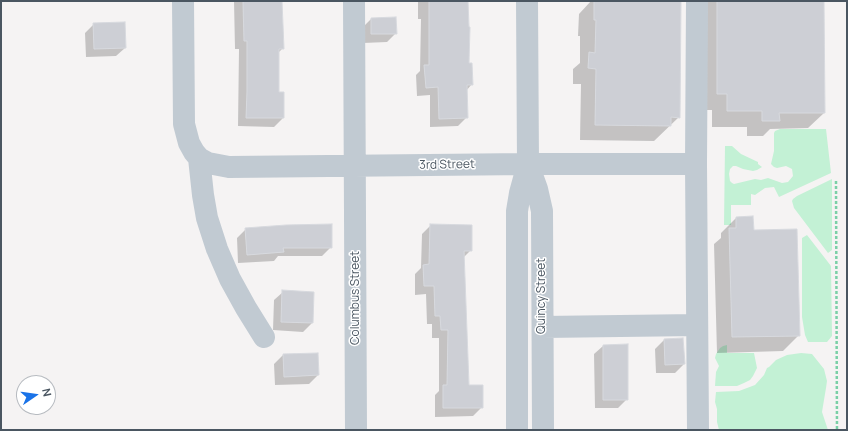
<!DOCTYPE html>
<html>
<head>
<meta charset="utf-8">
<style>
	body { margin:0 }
	#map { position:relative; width:848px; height:431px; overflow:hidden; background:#f5f3f3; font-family:Manrope,sans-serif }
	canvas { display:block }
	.frame { position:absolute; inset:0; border:2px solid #4a5661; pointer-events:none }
	.north { position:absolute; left:16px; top:375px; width:40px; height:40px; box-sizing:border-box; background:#fff; border:1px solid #b7bbc0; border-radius:50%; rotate:77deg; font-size:11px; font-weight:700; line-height:16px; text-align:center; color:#4a5661 }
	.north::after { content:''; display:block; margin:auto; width:14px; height:18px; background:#1a73e8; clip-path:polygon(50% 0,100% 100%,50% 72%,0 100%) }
</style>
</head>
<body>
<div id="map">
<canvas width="848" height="431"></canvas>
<div class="frame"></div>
<div class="north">N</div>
</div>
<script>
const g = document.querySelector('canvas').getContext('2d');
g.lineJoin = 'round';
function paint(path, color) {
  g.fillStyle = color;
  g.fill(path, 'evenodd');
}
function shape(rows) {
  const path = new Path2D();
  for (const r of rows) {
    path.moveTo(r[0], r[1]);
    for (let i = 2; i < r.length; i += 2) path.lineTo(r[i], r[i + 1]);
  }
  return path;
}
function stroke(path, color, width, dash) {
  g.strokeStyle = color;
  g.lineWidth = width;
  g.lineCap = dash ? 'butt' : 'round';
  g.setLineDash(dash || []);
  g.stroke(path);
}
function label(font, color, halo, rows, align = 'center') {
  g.font = font + ' Manrope,sans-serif';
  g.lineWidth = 3;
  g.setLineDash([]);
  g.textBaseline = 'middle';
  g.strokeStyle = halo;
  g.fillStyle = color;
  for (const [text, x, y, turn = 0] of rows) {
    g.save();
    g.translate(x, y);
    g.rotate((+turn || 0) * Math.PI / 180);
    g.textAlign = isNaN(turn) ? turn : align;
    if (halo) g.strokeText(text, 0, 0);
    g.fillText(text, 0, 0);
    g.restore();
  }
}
const green = shape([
	[780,129,826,129,831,173,779,197,774,187,765,188,755,195,751,194,751,205,731,205,731,225,724,225,725,146,732,146,741,154,758,162,758,164,762,167,757,170,753,171,743,169,736,166,733,166,730,169,729,174,730,181,732,183,734,184,755,179,761,180,768,178,782,183,788,182,793,176,792,169,786,166,777,168,774,167,771,164,774,151,774,133,775,131],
	[832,179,832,250,828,253,794,208,792,201,793,199,797,196],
	[807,235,831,266,832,336,827,342,808,342,805,335,802,317,802,238],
	[727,345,727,353,754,353,757,368,753,376,750,380,744,383,737,386,715,386,716,372,719,366,715,358,716,354,720,348,723,346],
	[801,353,812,354,824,369,827,381,826,388,822,412,828,430,719,430,717,422,717,409,715,402,716,392,739,391,755,385,764,375,767,368,769,367,776,360,787,355]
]);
const shadow = shape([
	[234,1,281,1,283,48,278,53,278,93,283,118,274,127,238,126,239,49,235,49],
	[418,1,467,1,468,64,472,84,466,91,466,118,458,126,430,127,430,95,417,96,416,75,420,71,421,19,418,19],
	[591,1,680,1,679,117,654,141,580,140,581,84,573,84,573,69,580,63,580,36,578,36,579,14],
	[694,1,823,1,824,113,808,128,770,129,763,136,747,136,747,127,712,127,712,110,702,110],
	[371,19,396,33,387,42,363,43,362,28],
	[94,24,125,48,116,56,86,57,85,33],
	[736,218,753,231,799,335,783,351,717,353,714,244,721,238,721,233],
	[431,225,471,250,463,258,468,386,482,407,473,416,435,417,435,395,439,391,439,338,432,338,432,324,427,324,426,294,415,295,415,274,421,268,422,234],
	[246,229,331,247,322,256,278,256,274,261,238,263,237,238],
	[283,292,312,323,303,332,273,330,274,300],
	[664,340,684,364,675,373,656,373,655,349],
	[603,346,627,399,618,408,595,408,594,354],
	[283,355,318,375,309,384,275,385,274,364]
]);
const building = shape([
	[243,1,282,1,284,49,279,49,279,92,284,92,284,118,246,118,247,92,247,41,244,41,243,1],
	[429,1,468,1,469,27,470,27,469,63,472,63,473,85,467,85,468,118,439,119,438,87,426,88,424,65,429,65,429,1],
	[594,1,681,1,680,118,671,117,671,126,595,125,596,69,588,68,589,52,595,53,596,20,594,20,594,1],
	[717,1,824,1,825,113,779,113,780,121,762,121,762,111,727,111,727,94,717,94,717,1],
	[396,17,397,34,371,34,371,18,396,17],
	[125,22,126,48,94,49,93,23,125,22],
	[753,216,754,230,797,229,800,336,732,337,729,228,736,228,736,217,753,216],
	[332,224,332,248,283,248,284,252,247,255,245,228,286,225,332,224],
	[430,224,472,225,472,251,464,251,469,385,483,385,483,408,443,408,443,385,447,385,448,330,441,330,440,316,435,316,434,286,424,286,423,265,429,264,430,224],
	[282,290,314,292,313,323,281,322,282,290],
	[683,338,685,364,665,365,664,339,683,338],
	[628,344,628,400,603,400,603,345,628,344],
	[318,353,319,375,284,377,283,354,318,353]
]);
const path = shape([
	[836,181,837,430]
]);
const minor = shape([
	[183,1,184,124,189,143,194,152,199,158,208,163,229,167,528,164,696,164],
	[354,1,356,430],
	[697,1,696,164,698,430],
	[199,158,203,195,207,218,217,249,230,279,246,308,264,337],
	[528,164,537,189,542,211,543,430],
	[543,327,697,325],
	[517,430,517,211,520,193,528,164,527,1]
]);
const streetNames = [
	["3rd Street",447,165,-1],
	["Quincy Street",542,296,-90],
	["Columbus Street",356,298,-90]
];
paint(green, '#c3f1d5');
paint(shadow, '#0003');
paint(building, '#cdcfd5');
stroke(building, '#d7d9de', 1);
stroke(path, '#7ad0a6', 2.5, [3, 2]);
stroke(minor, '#c1cad2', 22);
label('12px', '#4a5661', '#fff', streetNames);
</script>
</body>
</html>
